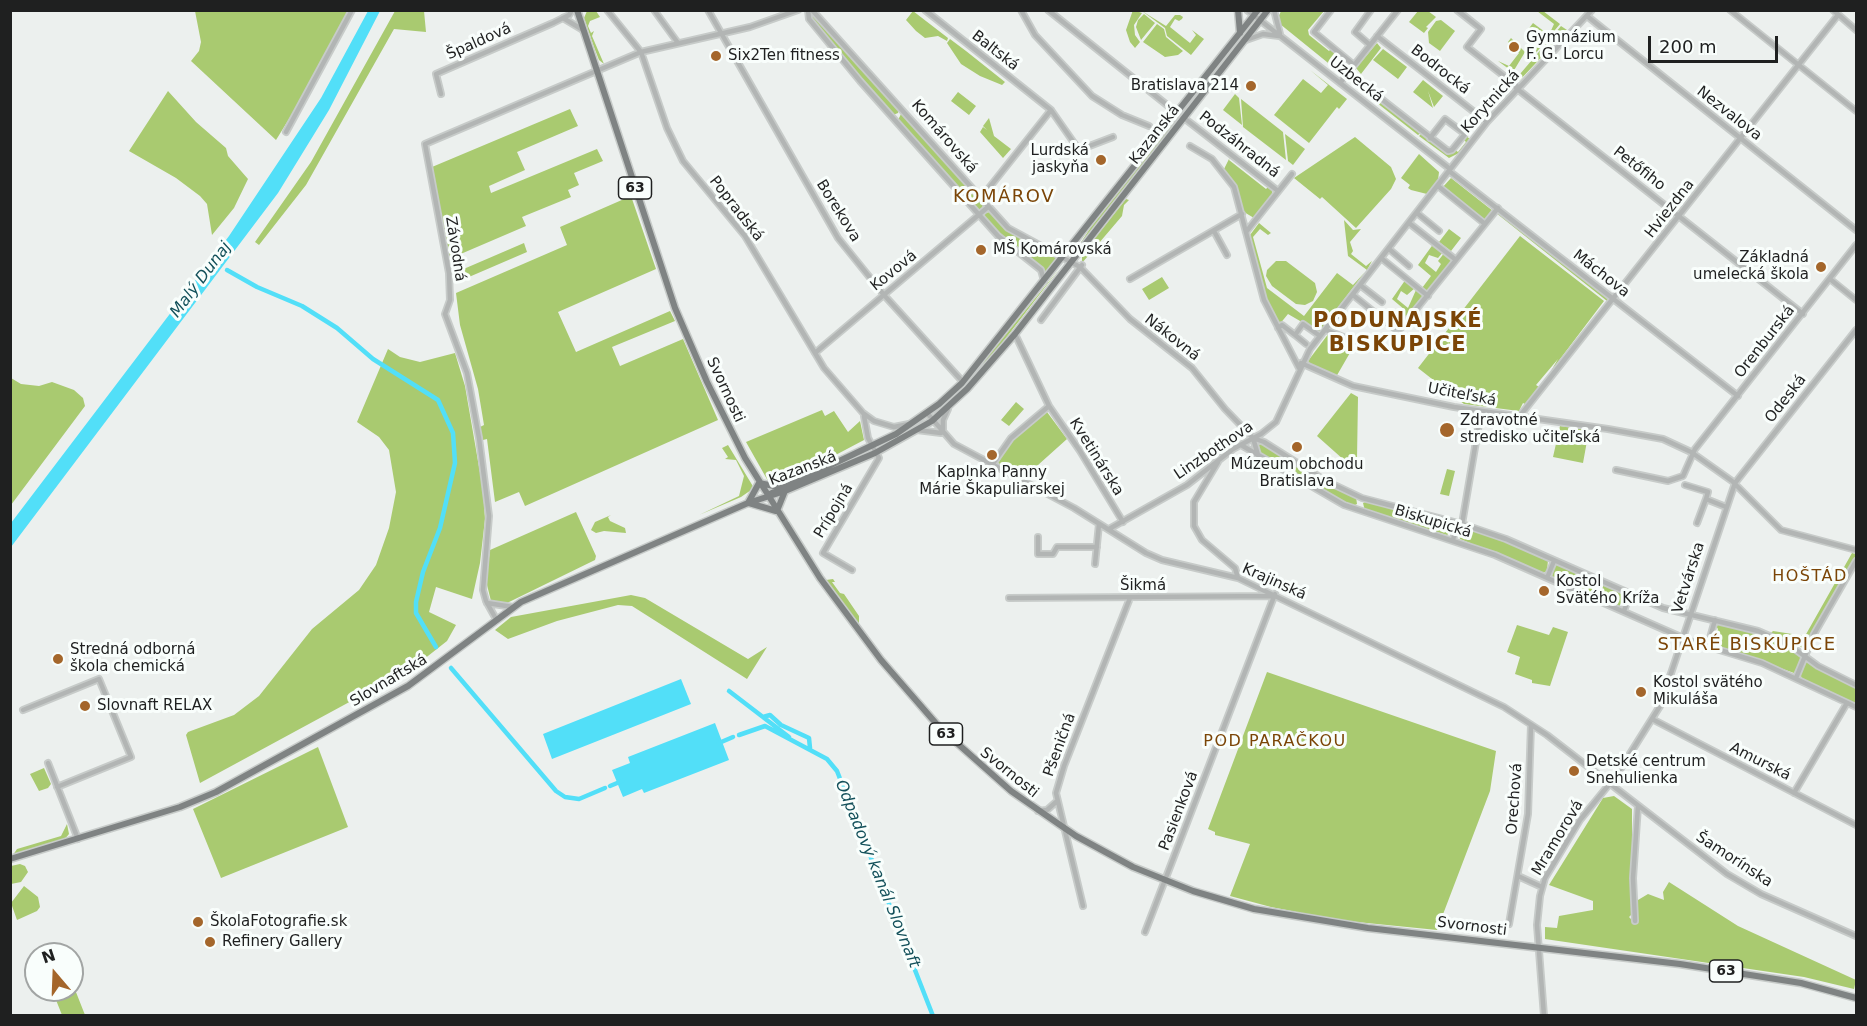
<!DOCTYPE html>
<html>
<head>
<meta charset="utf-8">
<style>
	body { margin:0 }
	#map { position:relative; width:1867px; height:1026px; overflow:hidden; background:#ecf0ee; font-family:"DejaVu Sans",sans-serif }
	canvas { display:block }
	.frame { position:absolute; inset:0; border:12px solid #1f2020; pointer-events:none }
	.north { position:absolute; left:24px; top:942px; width:60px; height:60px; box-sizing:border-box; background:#f9fefc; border:2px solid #a2a5a4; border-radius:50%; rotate:341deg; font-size:16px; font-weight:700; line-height:24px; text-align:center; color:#1f2020 }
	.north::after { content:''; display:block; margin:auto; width:21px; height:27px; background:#a4662b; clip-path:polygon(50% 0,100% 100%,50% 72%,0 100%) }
	.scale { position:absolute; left:1648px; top:36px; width:130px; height:27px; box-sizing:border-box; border:3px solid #1f2020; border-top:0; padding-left:8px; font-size:18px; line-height:21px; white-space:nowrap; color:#1f2020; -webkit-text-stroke:4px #f9fefc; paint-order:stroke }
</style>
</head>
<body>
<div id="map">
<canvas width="1867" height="1026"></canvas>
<div class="frame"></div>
<div class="north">N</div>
<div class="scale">200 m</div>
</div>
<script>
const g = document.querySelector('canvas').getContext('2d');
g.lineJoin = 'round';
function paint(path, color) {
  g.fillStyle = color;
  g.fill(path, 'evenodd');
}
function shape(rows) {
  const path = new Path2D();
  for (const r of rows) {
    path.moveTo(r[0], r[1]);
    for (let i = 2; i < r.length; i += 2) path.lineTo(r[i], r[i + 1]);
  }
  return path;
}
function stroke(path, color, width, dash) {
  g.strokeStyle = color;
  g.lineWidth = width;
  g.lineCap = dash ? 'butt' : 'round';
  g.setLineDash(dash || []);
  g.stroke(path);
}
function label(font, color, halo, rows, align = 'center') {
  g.font = font + ' "DejaVu Sans",sans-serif';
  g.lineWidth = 6;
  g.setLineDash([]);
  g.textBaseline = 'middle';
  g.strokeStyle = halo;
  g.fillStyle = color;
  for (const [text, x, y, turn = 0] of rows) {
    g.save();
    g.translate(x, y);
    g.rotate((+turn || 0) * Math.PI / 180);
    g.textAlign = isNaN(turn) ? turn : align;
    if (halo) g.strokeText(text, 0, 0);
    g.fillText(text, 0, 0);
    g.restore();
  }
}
const green = shape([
	[1133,10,1142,13,1134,25,1135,35,1140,42,1135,48,1130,42,1126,30],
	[195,11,350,11,323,64,276,140,191,61,199,51,201,42],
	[395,11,424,11,426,32,394,29,306,185,259,245,255,242,311,162],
	[587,11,596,11,600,17,590,21,588,26,591,33,594,31,592,36,604,64,599,60,594,47,584,18],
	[913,11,948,38,947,41,938,36,925,38,916,31,906,20],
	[1142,11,1166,26,1175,15,1180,15,1183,17,1182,19,1179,21,1175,19,1170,27,1190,43,1196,35,1192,30,1204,39,1191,55,1167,36,1165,28],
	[1281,11,1324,11,1308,30,1309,35,1329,51,1331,49,1336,52,1345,71,1343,75,1280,24,1278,18],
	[1418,11,1428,11,1436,17,1426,27,1428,28,1424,33,1409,22],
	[1537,11,1543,11,1560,24,1535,54,1532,52,1539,42,1527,31,1533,23,1549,35,1554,24],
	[812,13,899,108,898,113,893,115,810,17],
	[1144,14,1155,23,1141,40,1136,27,1138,20],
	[1441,20,1455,31,1440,51,1429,43,1428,32,1436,21],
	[1157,24,1164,29,1166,37,1183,51,1178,55,1165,57,1143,42],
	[1251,25,1217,72,1074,253,1091,227],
	[1561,26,1567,30,1519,81,1513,77,1517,72,1520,74],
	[1511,38,1525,52,1513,72,1498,61,1509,66,1519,53,1508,42],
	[950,39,966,51,1005,82,1002,85,980,76,961,64,947,43],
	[1377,43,1381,48,1361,74,1356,68],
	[1383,49,1407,67,1398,79,1373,60],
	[1310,70,1347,99,1339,109,1337,107,1309,143,1274,115,1303,79,1321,93,1328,85],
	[1352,78,1421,132,1421,133,1418,135,1349,81],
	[1423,80,1443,96,1434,107,1428,91,1433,108,1413,92],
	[168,91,196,122,226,148,228,156,248,179,234,208,212,235,207,204,200,196,176,178,129,151],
	[958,92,976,106,969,115,951,101],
	[1235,94,1239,98,1242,125,1223,110],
	[1241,99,1283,132,1286,160,1243,127],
	[570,109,578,126,517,152,525,170,489,186,491,193,597,149,603,161,574,173,579,185,568,190,571,197,522,217,526,226,449,259,432,167],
	[901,114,983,204,982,210,978,210,898,120],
	[989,118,994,136,1011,149,1003,158,980,132,983,127,987,130,983,126],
	[1422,133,1450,153,1455,150,1458,152,1466,142,1463,139,1466,136,1470,139,1459,153,1449,158,1419,136],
	[1285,134,1305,149,1293,165,1288,161],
	[1355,137,1391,167,1396,179,1391,189,1356,228,1322,197,1320,199,1294,178],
	[1419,154,1439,172,1438,180,1427,194,1411,190,1408,188,1410,185,1401,178],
	[1230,157,1229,160,1266,189,1268,187,1272,190,1272,194,1254,218,1244,212,1236,188,1224,169],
	[1451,178,1493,211,1485,221,1442,188],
	[631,196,656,269,558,312,576,352,670,311,675,321,612,347,620,366,683,339,718,420,525,506,519,492,495,502,487,439,483,440,480,427,484,425,478,389,460,325,456,293,567,245,560,227],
	[1126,199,1129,200,1124,205,1122,216,1082,263,1082,254],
	[1498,211,1608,299,1607,301,1496,213],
	[990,212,1014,235,1059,257,1045,274,994,229,984,218,985,213],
	[1344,220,1353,230,1361,229,1350,242,1353,251,1351,254,1366,266,1372,261,1367,270,1348,256],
	[1259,223,1271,233,1268,235,1260,229,1253,237,1267,288,1304,316,1337,273,1353,285,1365,272,1319,332,1288,314,1279,325,1265,294,1250,235],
	[1449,229,1461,238,1451,251,1439,242],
	[1520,236,1604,301,1551,371,1558,359,1536,385,1539,387,1525,404,1523,403,1519,411,1464,404,1418,368],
	[524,243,527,252,455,283,452,274],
	[1434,243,1444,251,1438,258,1429,255,1425,263,1436,272,1441,264,1438,261,1445,252,1453,260,1426,292,1422,288,1431,276,1418,265],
	[1276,261,1286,261,1315,283,1317,292,1313,301,1305,305,1296,304,1272,286,1266,276,1267,270],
	[1060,268,992,356,970,382,935,414,975,372],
	[1162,277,1169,288,1149,300,1142,289],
	[1406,279,1415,288,1407,295,1401,291,1397,299,1408,308,1416,290,1425,297,1404,324,1398,326,1393,323,1405,310,1392,299],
	[1329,333,1334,336,1331,343,1351,351,1336,377,1311,365,1308,361],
	[388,349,400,357,420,362,455,353,465,386,483,490,485,519,480,563,472,599,436,587,429,612,456,625,447,641,414,667,200,783,186,735,188,732,234,715,259,696,312,629,359,590,376,565,389,528,396,492,389,450,379,437,357,422],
	[11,378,21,384,39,386,52,382,74,390,83,398,85,406,11,505],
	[1351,393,1358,397,1357,459,1344,460,1317,436],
	[1016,402,1024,409,1009,426,1001,420],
	[822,410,825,416,834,411,848,432,860,421,864,440,809,469,783,481,768,481,746,442],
	[1047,412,1067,439,1038,465,1030,480,998,463,1011,442],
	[1560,426,1589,430,1583,463,1553,457],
	[1261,443,1313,476,1356,497,1357,504,1353,506,1289,472,1259,452,1257,447],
	[728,445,754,488,741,497,699,515,739,496,744,476,736,460,725,459,728,457,722,448],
	[1447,469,1455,471,1449,496,1440,494],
	[1367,501,1452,524,1453,530,1447,535,1365,511,1363,503],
	[576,512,596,556,595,560,507,603,491,601,486,581,490,550],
	[611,515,608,517,610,521,625,528,626,533,604,531,596,533,591,530,595,522],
	[1464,527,1507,542,1548,560,1547,571,1543,573,1460,539,1458,530],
	[1852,553,1856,554,1855,559,1803,648,1771,633,1773,631,1805,636],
	[1557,564,1625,594,1619,607,1552,578,1553,568],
	[833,579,835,582,832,582,840,593,844,594,859,616,859,625,826,580],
	[631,595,645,598,748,659,767,647,747,679,632,606,618,605,557,621,508,639,495,630,511,617],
	[1720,624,1749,630,1789,647,1802,658,1794,673,1713,644,1712,640,1715,641,1718,629,1716,626],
	[1517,625,1549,635,1553,627,1568,632,1550,686,1532,683,1532,680,1515,674,1520,657,1507,652],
	[1808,661,1856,687,1856,705,1802,679,1800,673,1805,663],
	[1267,672,1496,751,1490,791,1437,930,1337,920,1271,907,1230,896,1250,844,1215,835,1215,832,1208,829],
	[318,747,348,827,221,878,193,809],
	[44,768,51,784,48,788,39,791,30,774],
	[1614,796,1632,809,1632,914,1629,917,1632,920,1638,900,1648,894,1664,900,1663,892,1669,882,1738,926,1856,980,1854,989,1804,977,1545,939,1545,927,1557,928,1559,916,1593,910,1593,901,1549,885,1603,798],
	[67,824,69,834,63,841,13,855,17,849,61,836],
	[20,864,25,866,28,872,21,882,11,884,11,866],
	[24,886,38,897,40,907,37,911,17,920,11,903],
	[72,982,85,1015,62,1015,52,990,72,990]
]);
const water = shape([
	[368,11,380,11,329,110,278,193,11,547,11,523,229,236,321,98],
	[681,679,691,704,552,759,543,734],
	[715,723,729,760,644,793,642,789,623,797,612,770,630,763,628,757]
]);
const canal = shape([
	[227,270,257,287,302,306,337,328,373,359,438,400,453,433,455,463,440,528,423,572,416,602,416,613,436,647],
	[451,668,556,791,565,797,579,799,605,788],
	[729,691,789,737],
	[763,717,770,715,781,725,809,738,810,748],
	[739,735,765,726,827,759,837,771,933,1016],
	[719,743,733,737],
	[610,786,622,781]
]);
const minor = shape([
	[607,10,641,52,667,128,683,161,745,236,824,368,863,413,874,421,894,427,909,424],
	[654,10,678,43],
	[708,10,838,238,884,295,963,382],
	[808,10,809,19,860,81,998,236,1041,270,1044,281],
	[812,10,1008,228,1080,267,1130,319,1192,368,1225,409,1253,438,1264,442,1324,480,1362,498,1462,524,1506,539,1663,608,1758,631,1788,644,1818,666,1856,685],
	[925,10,1051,110,981,198],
	[1021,10,1035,35,1092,96,1122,115,1149,126],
	[1048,10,1177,113],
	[1247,10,1450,169],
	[1274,10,1280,34],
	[1331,10,1314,32,1354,65],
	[1457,10,1481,29,1467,47,1518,87],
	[1730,10,1856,111],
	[1833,10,1856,30],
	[1587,16,1856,230],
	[563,18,583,30],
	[1377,36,1487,122],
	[1246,40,1263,34,1279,36],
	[1370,45,1355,32,1371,10],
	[1348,73,1448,151,1452,150,1465,134,1445,119,1430,138],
	[1340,83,1398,10],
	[1516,88,1803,314],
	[441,94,436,74,553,23,569,15,572,10],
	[1051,110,1079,150,1113,137],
	[1184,118,1278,191],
	[286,132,352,10],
	[1190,146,1212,159,1234,187,1264,300,1299,368],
	[1449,171,1738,396],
	[1438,186,1485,224],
	[1417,213,1439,231],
	[1409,223,1456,260],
	[1246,232,1292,174],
	[1215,233,1227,255],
	[1389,249,1409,266],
	[1381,258,1428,296],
	[1130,279,1242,214],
	[1830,279,1856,300],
	[1360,285,1382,302],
	[1353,295,1394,328,1401,328,1498,208],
	[1041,320,1082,265],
	[1278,328,1282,325,1295,335],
	[1326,330,1358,343],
	[1015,334,1049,406,1080,451,1123,522],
	[1306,344,1295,335,1303,324,1320,336],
	[815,353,988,207],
	[1301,363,1353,386,1454,407,1608,429,1663,439,1691,452,1732,481,1781,530,1856,550],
	[927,413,954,444,1074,508,1146,553,1162,560,1238,578,1504,707,1547,735,1727,874,1761,894,1856,936],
	[1519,417,1838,15],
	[917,430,941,433],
	[943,432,943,420,948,409],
	[1253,438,1258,455],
	[1241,445,1344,505,1495,555,1690,641,1762,663,1856,707],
	[1218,462,1194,502,1194,526,1202,540,1235,568,1238,578],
	[992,465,1011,438,1049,406],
	[1616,470,1668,481,1683,476,1695,449,1856,245],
	[1685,485,1708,492,1706,499],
	[1697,523,1706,499,1726,507],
	[1462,524,1481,412],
	[1109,529,1187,485,1233,449,1261,434,1276,422,1310,349,1487,122,1592,10],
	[1038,537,1038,554,1053,554,1057,547,1097,547],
	[1453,540,1457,523],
	[1095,564,1099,524],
	[852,570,823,553,879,458,868,438,864,416],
	[1547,578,1554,561],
	[1009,598,1274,596],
	[487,603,513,607],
	[1624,611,1630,594],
	[496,619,486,601,483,590,489,516,479,438,467,373,445,314,450,300,449,273,425,144,641,52,750,27,798,10],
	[1708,645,1715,620],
	[1796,678,1814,634,1856,561],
	[23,710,99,679,131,757,57,787],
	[1652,719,1856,825],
	[48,763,78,839],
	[1794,793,1847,703],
	[1038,811,1047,810,1056,802],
	[1518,876,1542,887],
	[1083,906,1056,793,1064,766,1130,598],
	[1635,921,1633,878,1638,806],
	[1509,924,1528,814,1531,725],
	[1145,932,1275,594],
	[1544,1016,1537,925,1540,896,1545,878,1580,820,1616,776,1660,706,1735,483,1856,330]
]);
const major = shape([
	[577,10,675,308,707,382,745,458,820,578,881,660,940,728,1011,791,1076,836,1133,867,1193,891,1254,909,1368,928,1680,964,1801,983,1856,998],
	[1238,10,1240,33],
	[759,483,779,487],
	[770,494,896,434,939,404,962,383,1258,10],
	[748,503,759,483],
	[749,503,776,511],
	[777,511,785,491],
	[10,859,180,807,216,792,408,686,521,602,748,503,785,491,875,453,932,421,967,389,1015,334,1268,10]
]);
const markers = [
	[1514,47,6,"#a4662b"],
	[716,56,6,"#a4662b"],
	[1251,86,6,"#a4662b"],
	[1101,160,6,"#a4662b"],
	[981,250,6,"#a4662b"],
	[1821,267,6,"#a4662b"],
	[1447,430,8,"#a4662b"],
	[1297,447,6,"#a4662b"],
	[992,455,6,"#a4662b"],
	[1544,591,6,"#a4662b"],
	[58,659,6,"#a4662b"],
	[1641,692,6,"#a4662b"],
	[85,706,6,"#a4662b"],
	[1574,771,6,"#a4662b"],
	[198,922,6,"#a4662b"],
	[210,942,6,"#a4662b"]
];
const shields = [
	[635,188,33],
	[946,734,33],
	[1726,971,33]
];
const shieldNames = [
	["63",635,188],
	["63",946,734],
	["63",1726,971]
];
const poiNames = [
	["Gymnázium",1526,38],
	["F. G. Lorcu",1526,55],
	["Six2Ten fitness",728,56],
	["Bratislava 214",1239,86,"right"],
	["Lurdská",1089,151,"right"],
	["jaskyňa",1089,168,"right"],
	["MŠ Komárovská",993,250],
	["Základná",1809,258,"right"],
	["umelecká škola",1809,275,"right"],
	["Zdravotné",1460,421],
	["stredisko učiteľská",1460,438],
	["Múzeum obchodu",1297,465,"center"],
	["Bratislava",1297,482,"center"],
	["Kaplnka Panny",992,473,"center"],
	["Márie Škapuliarskej",992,490,"center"],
	["Kostol",1556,582],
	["Svätého Kríža",1556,599],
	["Stredná odborná",70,650],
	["škola chemická",70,667],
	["Kostol svätého",1653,683],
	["Mikuláša",1653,700],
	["Slovnaft RELAX",97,706],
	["Detské centrum",1586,762],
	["Snehulienka",1586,779],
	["ŠkolaFotografie.sk",210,922],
	["Refinery Gallery",222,942]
];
const streetNames = [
	["Špaldová",479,42,-24],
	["Baltská",995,51,38],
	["Bodrocká",1440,70,38],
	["Uzbecká",1356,80,38],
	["Korytnická",1491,102,-48],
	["Nezvalova",1729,114,38],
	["Kazanská",1155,135,-52],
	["Komárovská",944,137,49],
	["Podzáhradná",1239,145,38],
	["Petőfiho",1639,169,38],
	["Popradská",736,209,52],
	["Hviezdna",1670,209,-52],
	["Borekova",838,211,58],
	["Závodná",455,249,81],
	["Kovová",894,271,-39],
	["Máchova",1601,274,38],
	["Nákovná",1172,338,38],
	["Orenburská",1765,342,-52],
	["Svornosti",725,390,65],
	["Učiteľská",1462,395,11],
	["Odeská",1786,399,-52],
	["Linzbothova",1214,451,-34],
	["Kvetinárska",1096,457,58],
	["Kazanská",803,469,-21],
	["Prípojná",834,511,-59],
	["Biskupická",1433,522,17],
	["Vetvárska",1689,578,-72],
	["Krajinská",1274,582,24],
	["Šikmá",1143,586],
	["Slovnaftská",389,681,-31],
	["Pšeničná",1060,745,-70],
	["Amurská",1760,762,27],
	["Svornosti",1009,773,39],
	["Orechová",1515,799,-86],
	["Pasienková",1179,811,-69],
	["Mramorová",1558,838,-59],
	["Šamorínska",1734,860,33],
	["Svornosti",1472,927,7]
];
const waterNames = [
	["Malý Dunaj",201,280,-53],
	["Odpadový kanál Slovnaft",877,874,68]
];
const neighbourhoodNames = [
	["HOŠTÁD",1810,577],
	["POD PARAČKOU",1275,742]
];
const quarterNames = [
	["KOMÁROV",1004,197],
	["STARÉ BISKUPICE",1747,645]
];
const districtNames = [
	["PODUNAJSKÉ",1398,322],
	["BISKUPICE",1398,346]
];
paint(green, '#a9ca70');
paint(water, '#52dff8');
stroke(canal, '#52dff8', 4.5);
stroke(minor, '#c7cbc9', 8);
stroke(major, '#c7cbc9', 9);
stroke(minor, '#b2b5b4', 4.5);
stroke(major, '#7f8383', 6);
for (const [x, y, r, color] of markers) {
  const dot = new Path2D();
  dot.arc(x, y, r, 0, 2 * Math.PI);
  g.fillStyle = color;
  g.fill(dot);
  stroke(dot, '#f9fefc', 2);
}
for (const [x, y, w] of shields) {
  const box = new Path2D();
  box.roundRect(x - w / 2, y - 11, w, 22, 4.5);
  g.fillStyle = '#f9fefc';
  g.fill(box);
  stroke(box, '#1f2020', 1.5);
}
label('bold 14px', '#1f2020', null, shieldNames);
label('15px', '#1f2020', '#f9fefc', poiNames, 'left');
label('15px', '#1f2020', '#f9fefc', streetNames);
label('italic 16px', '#13505a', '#f9fefc', waterNames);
g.letterSpacing = '1.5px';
label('16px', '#7b4507', '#f9fefc', neighbourhoodNames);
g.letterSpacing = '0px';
g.letterSpacing = '1.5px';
label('18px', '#7b4507', '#f9fefc', quarterNames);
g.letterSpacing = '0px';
g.letterSpacing = '1.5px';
label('bold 21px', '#7b4507', '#f9fefc', districtNames);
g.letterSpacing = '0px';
</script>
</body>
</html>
